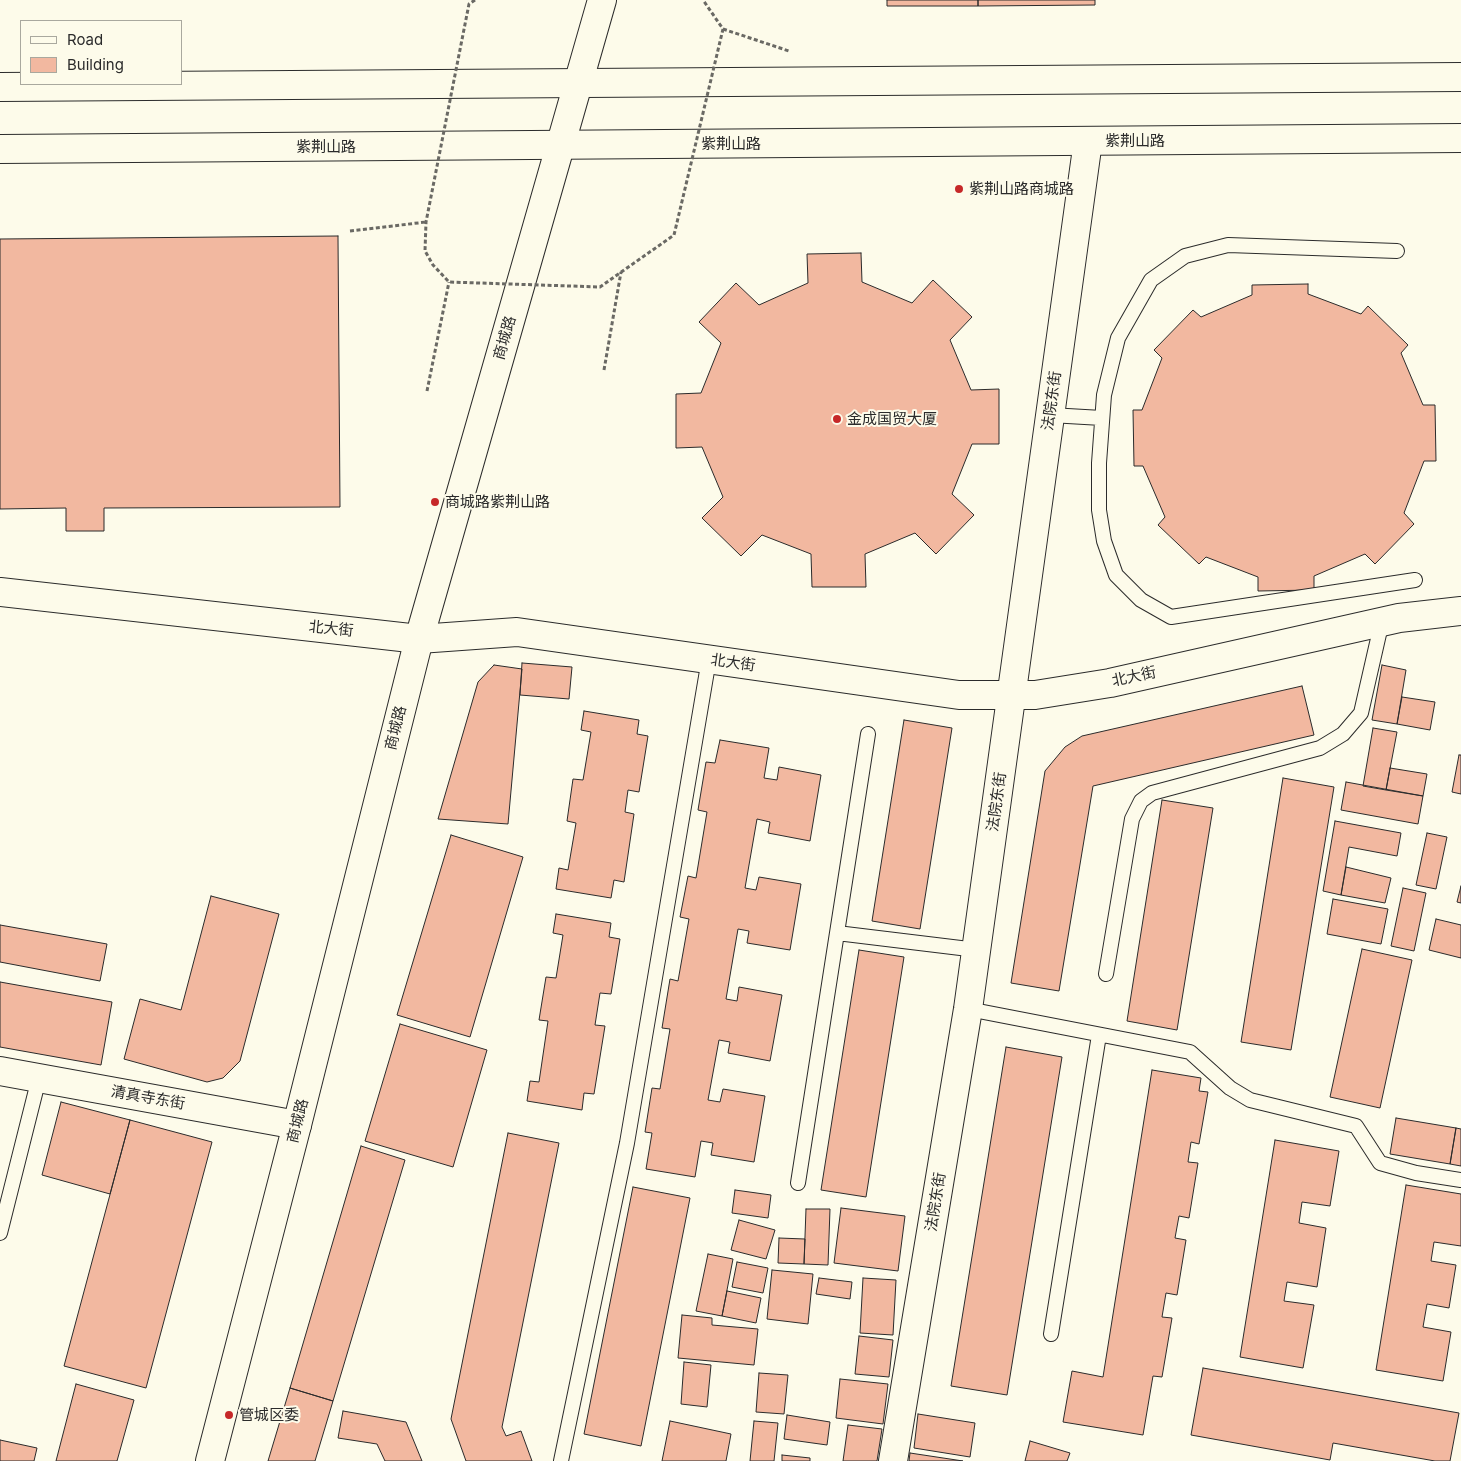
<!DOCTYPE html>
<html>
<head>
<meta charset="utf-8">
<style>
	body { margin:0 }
	#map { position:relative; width:1461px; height:1461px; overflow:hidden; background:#fdfbea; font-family:Inter,sans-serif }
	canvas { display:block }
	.legend { position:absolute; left:20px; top:20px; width:162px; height:65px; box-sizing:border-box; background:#fdfbea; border:1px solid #a9a89e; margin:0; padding:6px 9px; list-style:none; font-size:15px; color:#2b2b2b }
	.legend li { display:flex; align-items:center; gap:10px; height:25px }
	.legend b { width:25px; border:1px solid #a9a89e }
</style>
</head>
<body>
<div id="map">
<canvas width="1461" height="1461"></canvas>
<ul class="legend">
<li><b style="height:6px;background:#fdfbea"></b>Road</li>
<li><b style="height:14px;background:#f2b8a0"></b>Building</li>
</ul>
</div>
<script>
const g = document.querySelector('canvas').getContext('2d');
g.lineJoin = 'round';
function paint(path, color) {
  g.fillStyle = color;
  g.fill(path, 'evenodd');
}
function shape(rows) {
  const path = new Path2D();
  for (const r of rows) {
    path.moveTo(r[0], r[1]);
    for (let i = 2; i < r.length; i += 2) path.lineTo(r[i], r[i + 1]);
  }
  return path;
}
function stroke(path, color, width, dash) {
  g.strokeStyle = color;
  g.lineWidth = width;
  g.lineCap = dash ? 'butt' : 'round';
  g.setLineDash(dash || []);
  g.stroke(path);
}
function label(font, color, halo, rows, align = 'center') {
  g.font = font + ' Inter,"Noto Sans SC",sans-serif';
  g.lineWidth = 4;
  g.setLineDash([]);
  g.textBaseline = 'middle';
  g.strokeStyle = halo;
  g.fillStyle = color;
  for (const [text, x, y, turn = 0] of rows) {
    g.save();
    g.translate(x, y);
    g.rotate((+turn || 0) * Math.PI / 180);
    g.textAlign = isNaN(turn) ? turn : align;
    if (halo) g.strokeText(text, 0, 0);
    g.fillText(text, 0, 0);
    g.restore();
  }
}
const building = shape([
	[887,0,978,0,978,6,887,6,887,0],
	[978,0,1095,0,1095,5,978,6,978,0],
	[338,236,340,507,104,508,104,531,66,531,66,508,0,509,0,239,338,236],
	[861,253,862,282,912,303,933,280,972,317,950,340,971,390,999,389,999,444,972,444,952,494,974,515,936,554,915,533,865,554,866,587,812,587,811,554,762,535,741,556,702,518,723,497,702,447,676,448,676,394,701,393,721,343,699,322,736,283,759,305,808,283,807,254,861,253],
	[1308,284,1308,294,1361,314,1368,306,1408,345,1401,353,1423,405,1435,405,1436,461,1424,461,1404,513,1414,524,1375,564,1365,554,1314,576,1314,590,1258,591,1258,577,1206,557,1199,564,1158,525,1165,517,1143,466,1134,466,1133,410,1142,410,1162,358,1154,350,1193,310,1201,317,1252,295,1252,285,1308,284],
	[522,663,572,667,569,699,520,695,522,663],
	[494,665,522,669,508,824,438,819,478,682,494,665],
	[1382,665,1406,670,1397,724,1372,720,1382,665],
	[1302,686,1314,735,1093,786,1059,991,1011,983,1045,771,1065,747,1082,736,1302,686],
	[1402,697,1435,702,1430,730,1397,724,1402,697],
	[584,711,639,720,637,734,648,736,639,792,628,790,625,812,634,814,624,882,614,880,611,898,556,889,559,868,568,870,576,823,567,821,573,779,583,780,591,732,581,730,584,711],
	[904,720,952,728,920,929,872,921,904,720],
	[1373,728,1397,732,1386,790,1363,786,1373,728],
	[720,740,769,748,764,778,777,780,779,767,821,775,810,841,768,833,770,822,757,819,745,888,756,890,759,877,801,884,790,950,747,943,749,931,738,929,726,999,737,1001,739,987,782,995,770,1061,728,1053,730,1042,719,1040,708,1100,720,1102,723,1089,765,1096,754,1162,711,1155,713,1143,701,1141,695,1177,646,1169,652,1133,645,1132,652,1088,660,1089,670,1029,662,1028,670,979,678,981,689,919,680,917,688,876,696,878,707,812,698,810,706,762,715,763,720,740],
	[1459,755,1461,755,1461,794,1452,792,1459,755],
	[1390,768,1427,774,1423,796,1386,790,1390,768],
	[1283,778,1334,787,1291,1050,1241,1042,1283,778],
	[1346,782,1423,796,1418,824,1341,810,1346,782],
	[1162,800,1213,808,1177,1030,1127,1021,1162,800],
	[1335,821,1401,833,1397,856,1349,847,1341,895,1323,891,1335,821],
	[1427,833,1447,837,1436,889,1416,885,1427,833],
	[451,835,523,857,470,1037,397,1015,451,835],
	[1346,867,1391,878,1385,903,1341,895,1346,867],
	[1461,886,1461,903,1457,902,1461,886],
	[1403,888,1426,893,1414,951,1391,946,1403,888],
	[211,896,279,914,240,1061,223,1078,207,1082,124,1059,140,999,181,1010,211,896],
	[1333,899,1388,909,1381,944,1327,934,1333,899],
	[556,914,611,923,609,937,620,939,611,994,600,993,595,1025,605,1026,594,1094,584,1093,582,1110,527,1101,530,1081,539,1082,548,1021,539,1020,546,977,556,978,563,935,553,933,556,914],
	[1436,919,1461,925,1461,958,1429,950,1436,919],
	[0,925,107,944,100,981,0,962,0,925],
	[1362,949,1412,960,1380,1108,1330,1097,1362,949],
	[859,950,904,957,866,1197,821,1190,859,950],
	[0,982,112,1002,101,1065,0,1047,0,982],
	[400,1024,487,1050,453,1167,365,1141,400,1024],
	[1006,1047,1062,1057,1007,1395,951,1386,1006,1047],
	[1152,1070,1201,1078,1199,1091,1208,1092,1199,1144,1191,1142,1188,1162,1198,1163,1189,1218,1179,1216,1175,1238,1186,1240,1177,1295,1166,1293,1162,1317,1172,1318,1162,1377,1153,1376,1143,1435,1063,1422,1072,1371,1103,1377,1152,1070],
	[61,1102,130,1120,110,1194,42,1175,61,1102],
	[1396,1118,1456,1128,1450,1164,1390,1154,1396,1118],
	[130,1120,212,1142,146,1388,64,1366,130,1120],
	[1456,1128,1461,1129,1461,1166,1450,1164,1456,1128],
	[508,1133,559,1143,502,1427,506,1436,521,1431,532,1461,466,1461,451,1419,508,1133],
	[1275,1140,1339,1151,1330,1206,1302,1202,1299,1223,1326,1228,1317,1287,1287,1282,1284,1301,1314,1305,1303,1368,1240,1357,1275,1140],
	[361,1146,405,1160,333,1401,290,1388,361,1146],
	[1406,1185,1461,1194,1461,1246,1434,1242,1431,1261,1456,1265,1449,1308,1427,1304,1423,1327,1451,1332,1443,1381,1376,1370,1406,1185],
	[633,1187,690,1198,641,1446,584,1434,633,1187],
	[735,1190,771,1195,768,1218,732,1213,735,1190],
	[841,1208,905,1216,898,1271,834,1263,841,1208],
	[806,1209,830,1209,828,1265,804,1264,806,1209],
	[739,1220,775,1230,766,1259,731,1250,739,1220],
	[779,1238,805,1239,804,1264,778,1263,779,1238],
	[708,1254,733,1259,722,1316,696,1311,708,1254],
	[737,1262,768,1268,763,1293,732,1287,737,1262],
	[772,1270,813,1274,808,1324,767,1319,772,1270],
	[819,1278,852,1282,850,1299,816,1294,819,1278],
	[863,1278,896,1280,893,1335,860,1333,863,1278],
	[727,1291,761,1298,756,1323,722,1316,727,1291],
	[682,1315,712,1318,712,1325,758,1329,754,1365,678,1358,682,1315],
	[859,1336,893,1340,889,1377,855,1374,859,1336],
	[684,1362,711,1365,707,1407,681,1404,684,1362],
	[1203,1368,1459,1413,1450,1461,1435,1461,1333,1443,1330,1460,1191,1435,1203,1368],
	[759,1373,788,1375,784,1414,756,1412,759,1373],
	[840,1379,888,1384,883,1424,836,1418,840,1379],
	[76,1384,134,1400,117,1461,56,1461,76,1384],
	[290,1388,333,1401,315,1461,268,1461,290,1388],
	[343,1411,406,1422,422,1461,385,1461,377,1444,338,1438,343,1411],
	[918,1414,975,1423,970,1457,914,1448,918,1414],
	[787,1415,830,1422,827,1445,784,1439,787,1415],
	[670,1421,731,1434,726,1461,662,1461,670,1421],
	[754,1421,778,1423,774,1461,750,1461,754,1421],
	[848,1425,882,1429,877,1461,843,1461,848,1425],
	[0,1440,37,1448,34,1461,0,1461,0,1440],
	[1030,1441,1070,1453,1067,1461,1025,1461,1030,1441],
	[910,1453,963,1461,909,1461,910,1453],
	[782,1455,810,1458,810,1461,782,1461,782,1455]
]);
const path = shape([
	[723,29,789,51],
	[350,231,426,222],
	[604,370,621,272],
	[427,391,449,282]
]);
const service = shape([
	[1397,251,1228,245,1185,256,1151,280,1118,338,1104,395,1099,463,1099,510,1104,541,1116,575,1141,600,1171,617,1415,580],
	[1050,415,1102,418],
	[837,933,977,950],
	[1106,974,1132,819,1141,801,1152,793,1320,748,1343,734,1361,713,1382,621],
	[968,1009,1190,1052,1230,1088,1250,1100,1356,1126,1380,1163,1416,1173,1461,1180],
	[798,1183,868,734],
	[0,1233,39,1078],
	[1051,1334,1099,1035],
	[561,1461,627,1143,709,659]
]);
const minor = shape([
	[0,592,419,639,517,632,959,695,1035,695,1110,683,1399,618,1461,611],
	[0,1071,297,1125],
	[893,1461,968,1009,1088,141]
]);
const tertiary = shape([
	[210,1461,297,1125,419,639,602,0]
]);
const primary = shape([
	[0,87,1461,77],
	[0,149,1461,138]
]);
const pathBridge = shape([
	[475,0,469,4,426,222,425,251,433,265,449,282,600,287,674,235,723,29,703,0]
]);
const markers = [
	[959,189,5,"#c62828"],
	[837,419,5,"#c62828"],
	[435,502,5,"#c62828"],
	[229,1415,5,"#c62828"]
];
const streetNames = [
	["紫荆山路",1135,141],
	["紫荆山路",731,144],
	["紫荆山路",326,147],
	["商城路",505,338,-74],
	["法院东街",1052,401,-82],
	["北大街",331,629,6],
	["北大街",733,663,8],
	["北大街",1134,677,-12],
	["商城路",396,728,-76],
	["法院东街",997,802,-82],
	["清真寺东街",148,1098,10],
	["商城路",298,1121,-76],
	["法院东街",936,1202,-81]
];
const poiNames = [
	["紫荆山路商城路",969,189],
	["金成国贸大厦",847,419],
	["商城路紫荆山路",445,502],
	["管城区委",239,1415]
];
paint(building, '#f2b8a0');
stroke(building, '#2b2b2b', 1);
stroke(service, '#2b2b2b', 16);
stroke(minor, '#2b2b2b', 30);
stroke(tertiary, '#2b2b2b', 30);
stroke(primary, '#2b2b2b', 30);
stroke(path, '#6a6964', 3, [4, 2.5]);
stroke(service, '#fdfbea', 14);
stroke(minor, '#fdfbea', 28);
stroke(tertiary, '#fdfbea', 28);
stroke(primary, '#fdfbea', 28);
stroke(pathBridge, '#6a6964', 3, [4, 2.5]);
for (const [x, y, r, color] of markers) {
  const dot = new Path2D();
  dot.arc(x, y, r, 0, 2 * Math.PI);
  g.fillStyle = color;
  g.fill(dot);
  stroke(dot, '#fdfbea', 2);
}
label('15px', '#2b2b2b', '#fdfbea', streetNames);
label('15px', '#2b2b2b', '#fdfbea', poiNames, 'left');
</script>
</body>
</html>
